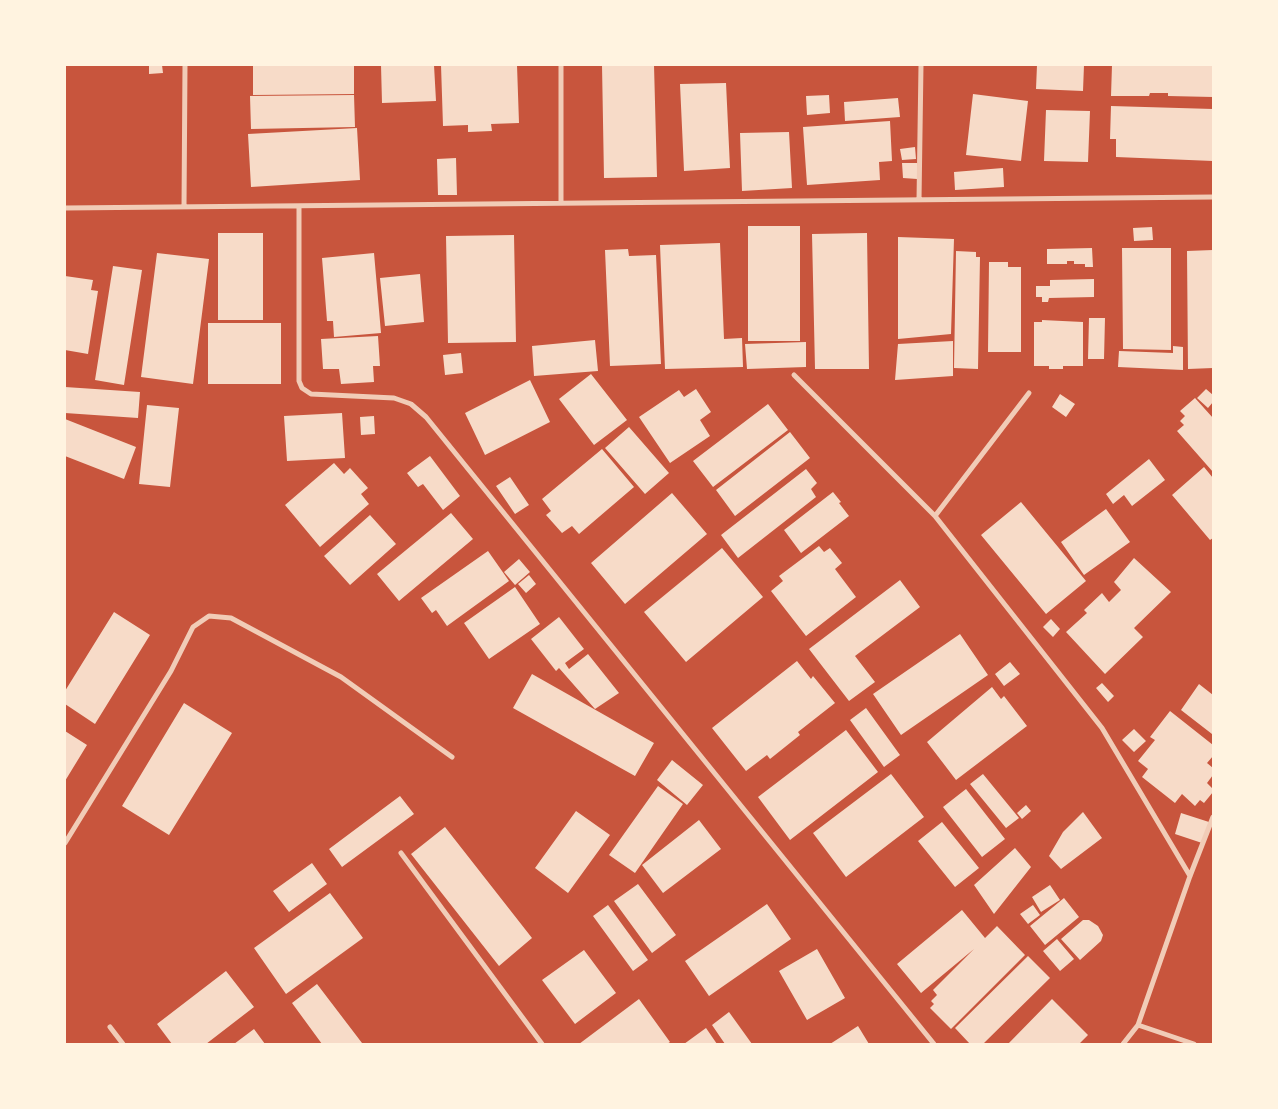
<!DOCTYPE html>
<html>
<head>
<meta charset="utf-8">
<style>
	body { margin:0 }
	#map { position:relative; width:1278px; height:1109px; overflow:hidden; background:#c8553d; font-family:"Zilla Slab",serif }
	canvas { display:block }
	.frame { position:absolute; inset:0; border:66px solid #fff3e0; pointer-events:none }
</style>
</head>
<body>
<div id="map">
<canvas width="1278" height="1109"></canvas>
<div class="frame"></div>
</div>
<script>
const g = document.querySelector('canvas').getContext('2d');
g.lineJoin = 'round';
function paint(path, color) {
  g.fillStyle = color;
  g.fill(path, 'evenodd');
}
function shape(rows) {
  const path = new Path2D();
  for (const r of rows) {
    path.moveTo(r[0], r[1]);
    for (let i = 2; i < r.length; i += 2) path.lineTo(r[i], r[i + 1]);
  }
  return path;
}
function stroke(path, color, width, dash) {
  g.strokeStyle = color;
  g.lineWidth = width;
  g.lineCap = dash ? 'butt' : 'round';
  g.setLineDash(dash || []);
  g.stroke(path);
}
const building = shape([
	[149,65,162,65,163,73,149,74],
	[253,65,354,65,354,94,253,95],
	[381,65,434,65,436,101,382,103],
	[441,65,517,65,519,123,491,124,492,131,468,132,468,125,443,126],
	[602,65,654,65,657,177,604,178],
	[1037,65,1084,65,1083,91,1036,89],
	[1112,65,1213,65,1213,97,1168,96,1168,93,1150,93,1149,96,1111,96],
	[726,83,730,168,684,171,680,84],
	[973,94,1028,101,1021,161,966,155],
	[354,95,355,127,251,129,250,96],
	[829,95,830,113,807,115,806,96],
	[898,98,900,117,845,121,844,102],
	[1111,106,1213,109,1213,161,1116,157,1116,139,1110,139],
	[1046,110,1090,111,1088,162,1044,161],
	[890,121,892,161,879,162,880,180,807,185,803,127],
	[357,128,360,180,251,187,248,134],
	[789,132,792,188,742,191,740,133],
	[915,147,916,159,902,160,900,149],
	[456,158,457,195,438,195,437,159],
	[902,163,917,163,917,179,903,178],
	[1003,168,1004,187,955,190,954,172],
	[748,226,800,226,800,341,748,341],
	[1152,227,1153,240,1134,241,1133,228],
	[218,233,263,233,263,320,218,320],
	[867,233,869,369,815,369,812,234],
	[514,235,516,342,448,343,446,236],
	[898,237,954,239,951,334,898,339],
	[720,243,724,339,742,338,743,367,665,369,660,245],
	[1092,248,1093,267,1085,267,1085,264,1074,264,1074,261,1067,261,1067,264,1047,264,1047,249],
	[1122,248,1171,248,1171,350,1123,349],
	[628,249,629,256,656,255,661,364,610,366,605,250],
	[1213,250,1213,368,1188,369,1187,251],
	[956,251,976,252,976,257,980,257,978,369,954,368],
	[157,253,209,259,193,384,141,377],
	[374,253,381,333,334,337,333,321,327,321,322,258],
	[989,262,1008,262,1008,267,1021,267,1021,352,988,352],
	[113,266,142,270,124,385,95,380],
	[420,274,424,322,385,326,380,278],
	[65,276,93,280,91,290,98,291,88,354,65,350],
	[1094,279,1094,297,1049,298,1048,302,1042,302,1042,297,1036,297,1036,286,1050,286,1050,280],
	[1089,318,1105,318,1104,359,1088,359],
	[1042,320,1083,322,1083,366,1063,366,1063,369,1049,369,1049,366,1034,366,1034,322,1042,322],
	[208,323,281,323,281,384,208,384],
	[378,336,380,366,373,366,374,382,341,384,339,369,323,369,321,339],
	[595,340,598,371,534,376,532,346],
	[953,341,953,376,895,380,898,344],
	[806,342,806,367,747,369,745,344],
	[1173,346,1183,347,1183,370,1118,367,1119,351,1173,353],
	[461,353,463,373,445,375,443,355],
	[591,374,627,420,594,445,559,399],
	[530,380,550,422,485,455,465,413],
	[65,387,140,392,138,418,65,413],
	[696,389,711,412,700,420,710,436,670,463,639,417,679,390,684,397],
	[1206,389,1213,395,1213,402,1208,408,1197,398],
	[1060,394,1075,404,1066,417,1052,407],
	[1195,398,1213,418,1213,472,1177,431,1184,425,1180,421,1185,416,1180,411],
	[768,404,788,430,713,487,693,461],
	[147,405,179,408,170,487,139,484],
	[342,413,345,458,287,461,284,416],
	[374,416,375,434,361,435,360,417],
	[65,419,136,447,124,479,65,456],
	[629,427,669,473,645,494,605,448],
	[790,432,810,458,735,516,716,490],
	[602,449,634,487,579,534,572,526,562,533,546,515,551,511,542,499],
	[430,456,460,496,443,510,423,484,418,487,407,473],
	[1149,459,1165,480,1132,506,1124,495,1113,504,1106,494],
	[334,463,344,474,350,468,368,488,361,494,369,504,320,547,285,505],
	[1204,467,1213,478,1213,538,1210,540,1172,495],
	[806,469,817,483,811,489,816,497,738,558,721,535],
	[510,477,529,505,515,514,496,486],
	[833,492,841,502,839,503,849,516,801,553,784,530],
	[672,493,707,534,625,604,591,563],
	[1021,502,1086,581,1046,614,981,535],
	[1106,509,1130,542,1084,575,1061,542],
	[451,513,473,539,399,601,377,574],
	[370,515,396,544,350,585,324,556],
	[819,546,824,552,830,548,842,563,835,569,856,597,806,636,771,591,783,581,779,576],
	[722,548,763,597,686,662,644,612],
	[488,551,509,581,447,626,436,610,432,613,421,598],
	[1134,558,1171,592,1134,628,1143,637,1105,674,1066,632,1087,613,1084,610,1102,593,1109,602,1121,590,1114,582],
	[519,559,530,572,515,585,504,572],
	[529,575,536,584,526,593,518,584],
	[900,580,920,607,855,656,875,682,849,701,809,649],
	[515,587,540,624,489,659,464,623],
	[114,612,150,635,95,724,65,704,65,691],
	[559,617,584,649,565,663,569,669,588,654,619,693,595,709,559,668,556,671,531,639],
	[1051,619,1060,629,1053,637,1043,627],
	[960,634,988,675,901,735,873,694],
	[797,661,811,679,813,676,835,703,798,732,800,735,770,759,767,755,746,771,712,728],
	[1010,662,1020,674,1004,686,995,674],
	[532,674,654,743,635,776,513,708],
	[1102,683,1114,696,1108,702,1096,688],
	[1199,684,1213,695,1212,734,1181,710],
	[992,687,1001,699,1004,696,1027,726,956,780,927,742],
	[184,703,232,733,169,835,122,806],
	[866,708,900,755,884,767,850,720],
	[1170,711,1213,745,1213,756,1207,763,1213,768,1213,775,1207,783,1213,789,1213,792,1204,803,1200,800,1195,806,1182,794,1175,803,1142,777,1148,769,1138,761,1155,740,1150,737],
	[1134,729,1146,741,1134,752,1122,740],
	[846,730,878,772,790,840,758,797],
	[65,731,87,745,65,781],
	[672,760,703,785,687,805,657,780],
	[891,774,924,817,846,877,813,833],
	[983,774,1019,818,1006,828,970,784],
	[658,786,683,804,635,873,609,855],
	[966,789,1005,839,982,857,943,807],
	[400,796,414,814,342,867,329,849],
	[1026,805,1031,811,1022,819,1017,813],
	[576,811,610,835,568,893,535,868],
	[1083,812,1102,838,1061,869,1049,856,1063,832],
	[1181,813,1209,822,1202,843,1175,834],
	[699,820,721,849,663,893,642,865],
	[942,822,979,868,955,887,918,841],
	[445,827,532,938,499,966,411,854],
	[1015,848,1031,867,994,914,974,885],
	[312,863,327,884,289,912,273,891],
	[638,884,676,935,652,953,614,901],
	[1050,885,1060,900,1041,912,1032,897],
	[330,893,363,938,286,994,254,948],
	[1064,898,1079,917,1045,945,1030,926],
	[767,904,791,939,709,996,685,961],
	[608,905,648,960,633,971,593,916],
	[1033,905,1040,915,1028,924,1020,914],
	[962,910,985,938,997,926,1025,955,951,1029,930,1008,934,1004,931,1001,937,995,933,990,974,949,921,993,897,964],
	[1083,920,1089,920,1098,926,1103,935,1101,941,1080,960,1061,939],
	[1057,939,1074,959,1060,971,1043,951],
	[817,949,845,998,807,1020,779,971],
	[584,950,616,993,575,1024,542,980],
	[1028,956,1050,978,983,1044,970,1044,955,1028],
	[226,971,254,1007,206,1044,172,1044,157,1024],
	[317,984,362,1043,360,1044,322,1044,292,1003],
	[639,999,670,1042,667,1044,579,1044],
	[1052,999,1088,1035,1079,1044,1008,1044],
	[729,1012,752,1044,725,1044,712,1025],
	[858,1026,869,1044,830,1044],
	[706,1028,717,1044,684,1044],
	[254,1029,265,1044,234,1044]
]);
const minor = shape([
	[561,65,561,203],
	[919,200,921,65],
	[299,206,299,381,302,388,311,394,394,398,411,404,426,417,934,1044],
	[184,207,185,65],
	[65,208,1213,197],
	[794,375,935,516,1102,728,1190,876],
	[935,516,1029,393],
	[65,843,171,671,193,627,209,616,231,618,341,677,452,757],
	[401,853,542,1044],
	[1138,1025,1194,1044],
	[110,1027,123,1044],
	[1123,1044,1138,1025,1190,876,1213,817]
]);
paint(building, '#f7dbc8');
stroke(minor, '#f1ccb7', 5);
</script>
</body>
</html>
